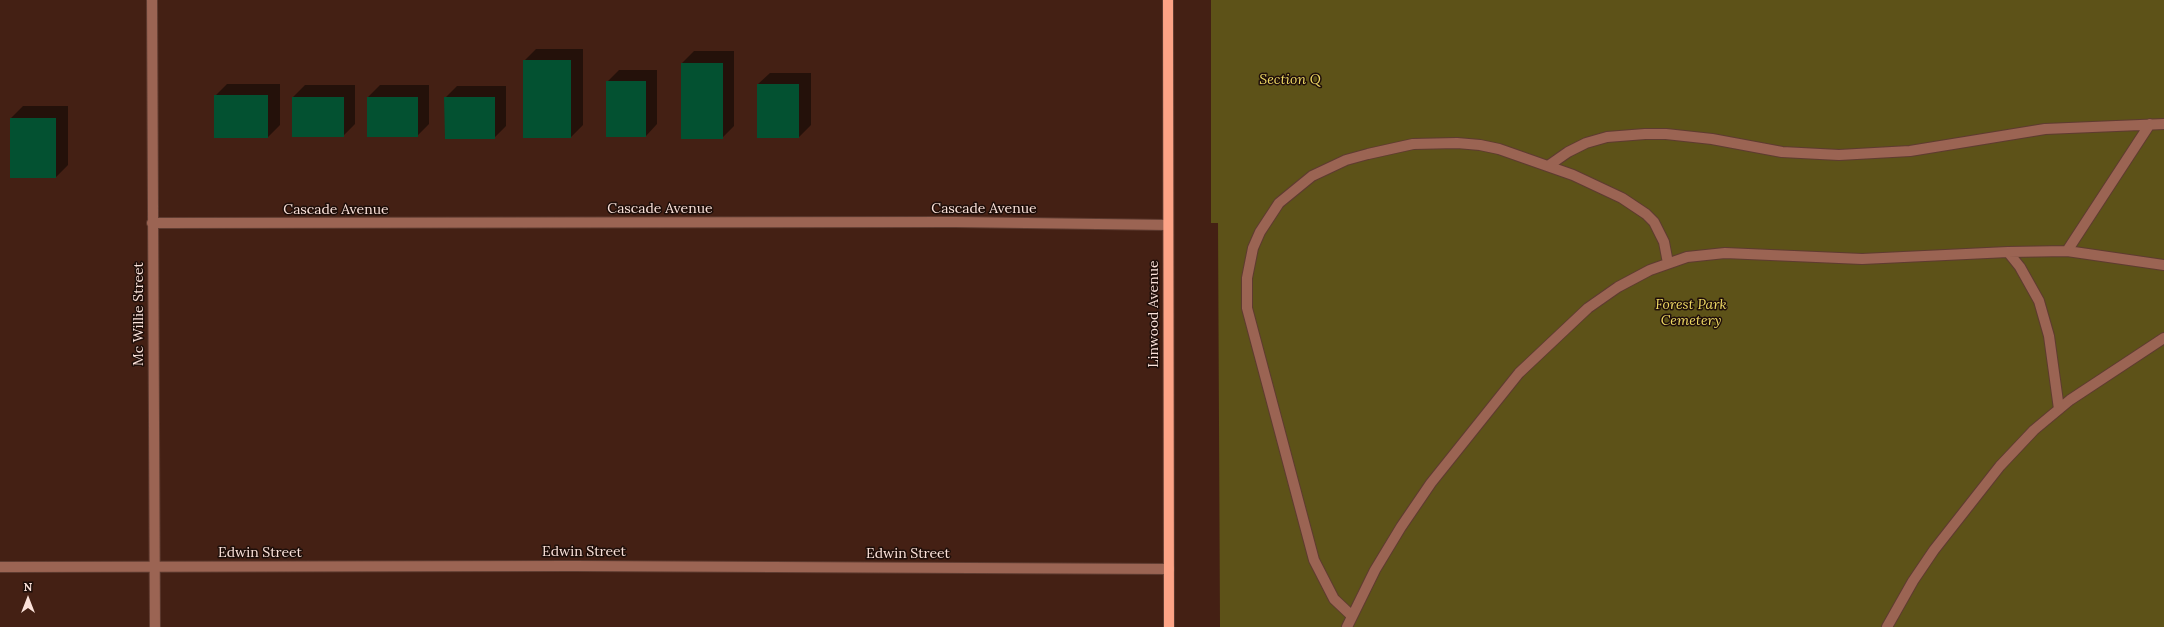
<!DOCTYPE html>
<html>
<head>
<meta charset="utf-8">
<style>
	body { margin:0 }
	#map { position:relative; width:2164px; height:627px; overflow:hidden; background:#442014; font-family:Lora,serif }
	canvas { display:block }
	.north { position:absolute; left:8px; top:579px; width:40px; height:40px; -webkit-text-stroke:3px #1f0f0a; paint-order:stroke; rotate:0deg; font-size:11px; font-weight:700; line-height:16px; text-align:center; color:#fbe2da }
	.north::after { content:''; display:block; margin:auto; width:14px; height:18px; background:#fbe2da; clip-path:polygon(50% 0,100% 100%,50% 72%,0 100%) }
</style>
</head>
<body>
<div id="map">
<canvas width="2164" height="627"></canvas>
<div class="north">N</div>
</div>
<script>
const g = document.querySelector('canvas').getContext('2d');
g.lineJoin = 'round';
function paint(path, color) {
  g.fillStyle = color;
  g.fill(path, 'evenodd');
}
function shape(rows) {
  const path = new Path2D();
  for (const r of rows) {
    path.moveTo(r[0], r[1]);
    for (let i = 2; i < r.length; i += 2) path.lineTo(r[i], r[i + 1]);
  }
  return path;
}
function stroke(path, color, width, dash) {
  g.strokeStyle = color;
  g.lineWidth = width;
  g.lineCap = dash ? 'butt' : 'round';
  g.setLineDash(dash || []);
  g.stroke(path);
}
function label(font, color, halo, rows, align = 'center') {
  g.font = font + ' Lora,serif';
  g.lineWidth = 3;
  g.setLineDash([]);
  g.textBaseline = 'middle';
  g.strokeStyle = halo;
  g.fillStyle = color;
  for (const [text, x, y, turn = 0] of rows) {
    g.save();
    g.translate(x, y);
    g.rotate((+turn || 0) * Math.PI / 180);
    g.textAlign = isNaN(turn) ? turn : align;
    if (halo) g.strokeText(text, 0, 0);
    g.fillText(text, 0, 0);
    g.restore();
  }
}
const green = shape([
	[1211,0,2164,0,2164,627,1220,627,1218,223,1211,223]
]);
const shadow = shape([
	[536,49,583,49,583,125,571,137,524,61],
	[694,51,734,51,734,126,722,138,682,138,682,63],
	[619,70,657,70,657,124,646,136,607,82],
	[770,73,811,73,811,125,799,137,758,137,758,84],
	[227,84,280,84,280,125,268,137,215,96],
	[305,85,355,85,355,124,343,136,293,97],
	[380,85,429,85,429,124,417,136,368,97],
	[457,86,506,86,506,126,494,138,445,98],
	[23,106,68,106,68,165,56,177,11,118]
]);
const building = shape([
	[523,60,571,60,571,138,523,138],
	[681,63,723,63,723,139,681,139],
	[606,81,646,81,646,137,606,137],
	[757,84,799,84,799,138,757,138],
	[214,95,268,95,268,138,214,138],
	[292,97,344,97,344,137,292,137],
	[367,97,418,97,418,137,367,137],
	[444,97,495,97,495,139,445,139],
	[10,118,56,118,56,178,10,178]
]);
const minor = shape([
	[152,0,155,627],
	[1548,166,1568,152,1586,143,1607,137,1645,134,1666,134,1712,139,1782,152,1839,155,1910,151,2045,129,2164,124],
	[152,223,955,222,1168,225],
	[2067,251,2150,124],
	[2008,252,2020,267,2039,301,2049,336,2059,409],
	[0,567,574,566,1169,569],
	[1352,616,1334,599,1314,560,1247,308,1247,278,1253,248,1260,232,1279,203,1312,176,1346,160,1368,154,1413,144,1457,143,1480,145,1499,149,1573,175,1622,198,1646,214,1654,222,1664,242,1668,263],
	[1347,627,1375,570,1401,527,1431,483,1519,373,1588,308,1618,287,1650,270,1687,257,1725,253,1862,259,2008,252,2067,251,2164,265],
	[1887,627,1913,581,1934,550,2000,466,2034,430,2070,400,2164,338]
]);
const major = shape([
	[1168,0,1169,627]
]);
const parkNames = [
	["Section Q",1290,80],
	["Forest Park",1691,305],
	["Cemetery",1691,321]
];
const streetNames = [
	["Cascade Avenue",660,209],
	["Cascade Avenue",984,209],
	["Cascade Avenue",336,210],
	["Mc Willie Street",139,314,-90],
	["Linwood Avenue",1154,314,-90],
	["Edwin Street",584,552],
	["Edwin Street",260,553],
	["Edwin Street",908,554]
];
paint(green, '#5d5218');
paint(shadow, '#0007');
paint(building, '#035131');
stroke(minor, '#5e3b30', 12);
stroke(major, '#5e3b30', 12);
stroke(minor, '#9b6453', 10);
stroke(major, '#fda386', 10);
label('italic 14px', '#efd964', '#1f0f0a', parkNames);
label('14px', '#fbe2da', '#1f0f0a', streetNames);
</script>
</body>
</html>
